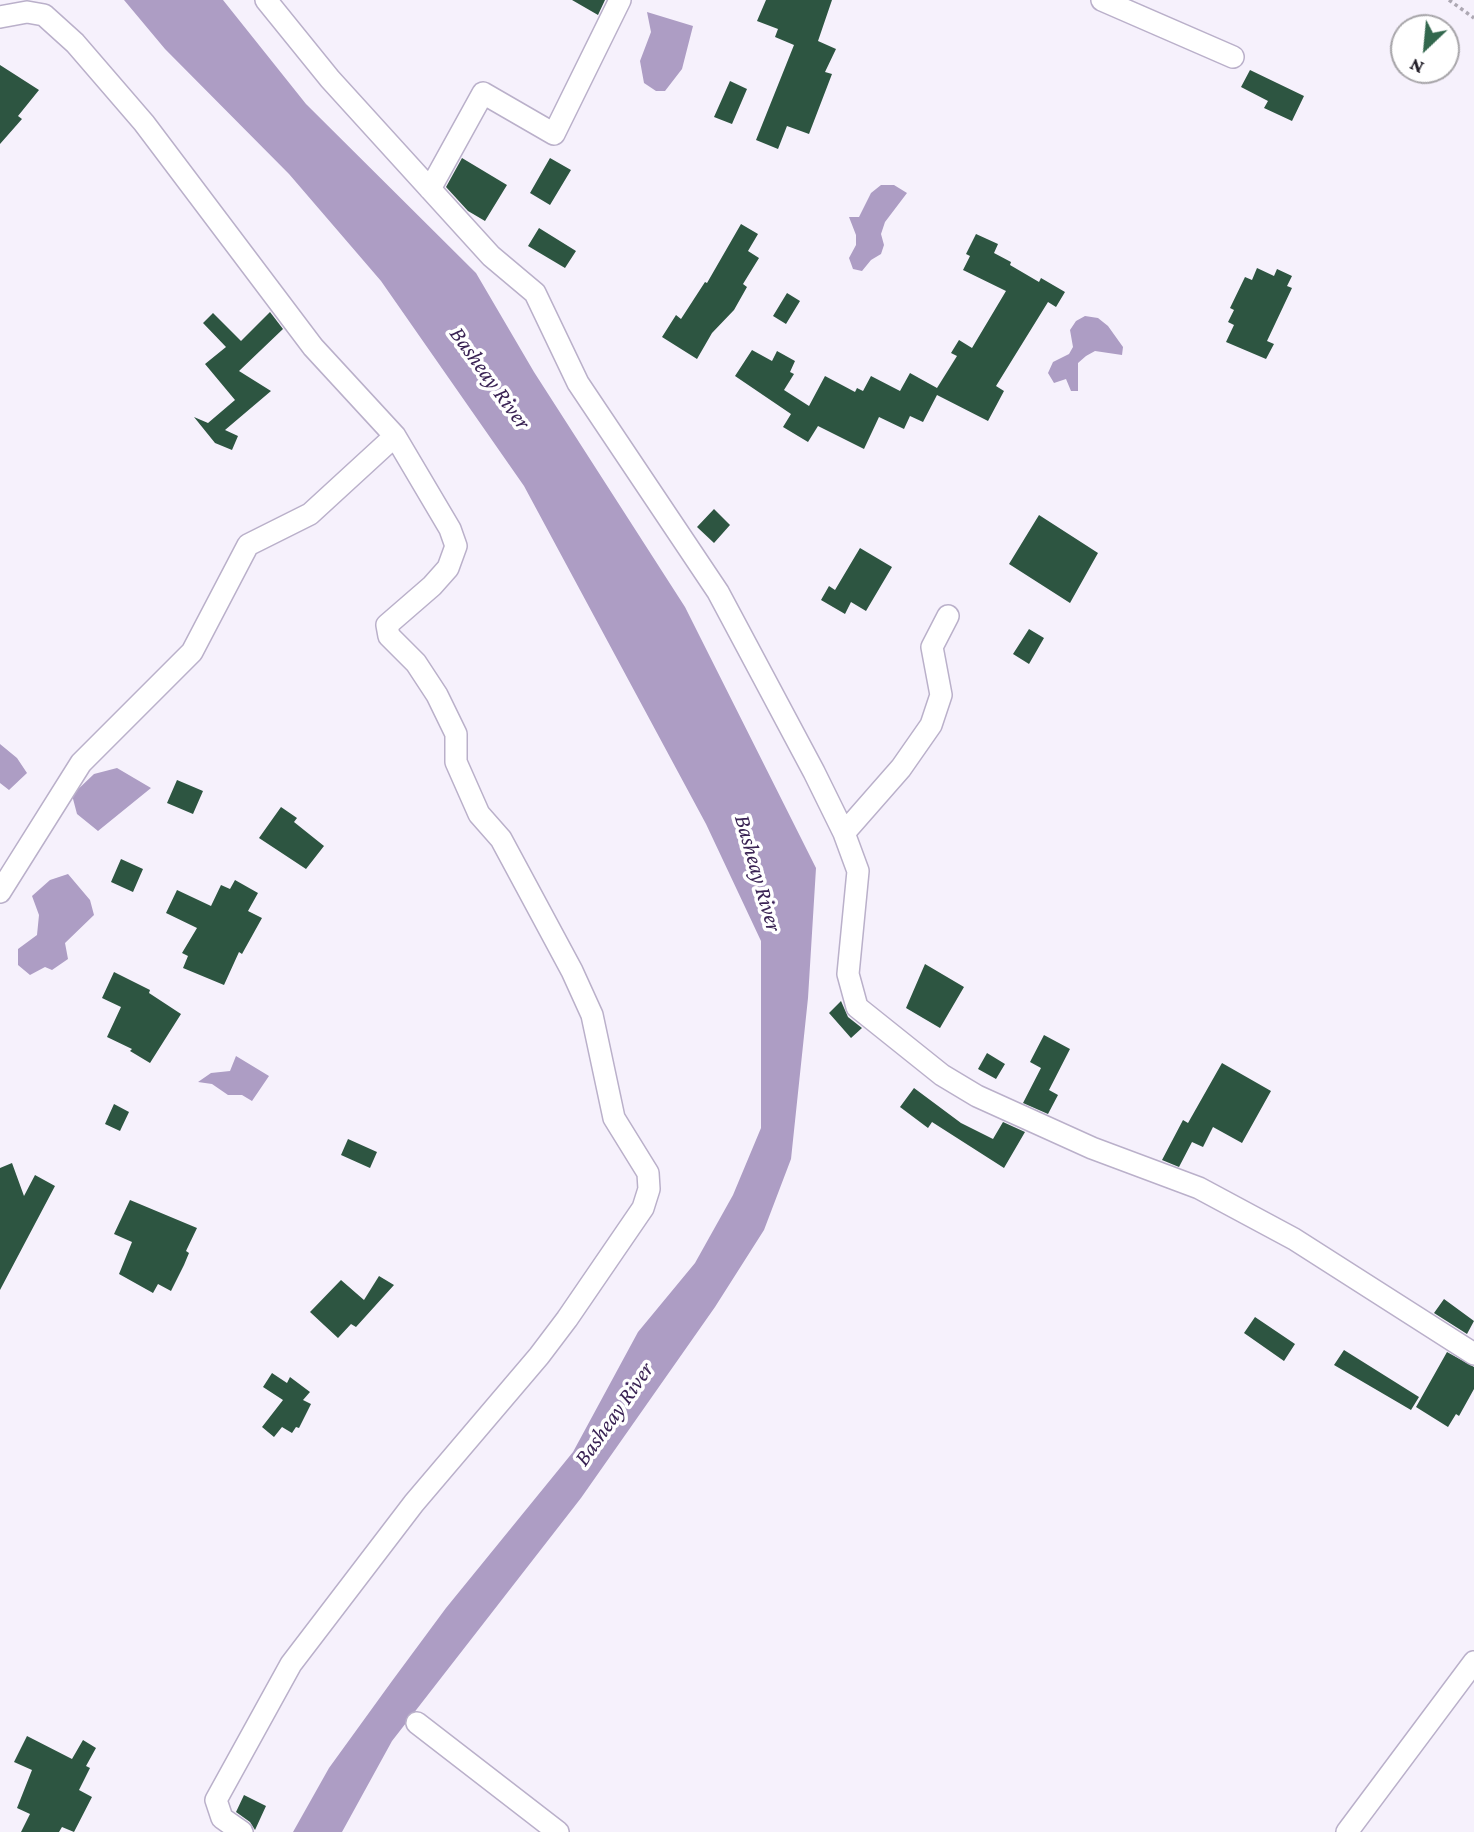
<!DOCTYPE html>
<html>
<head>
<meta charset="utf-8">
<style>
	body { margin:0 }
	#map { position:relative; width:1474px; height:1832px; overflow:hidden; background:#f6f1fc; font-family:"Crimson Pro",serif }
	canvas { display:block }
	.north { position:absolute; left:1390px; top:14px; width:70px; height:70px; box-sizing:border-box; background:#fff; border:2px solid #a7a5a9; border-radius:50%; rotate:206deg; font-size:19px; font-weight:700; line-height:28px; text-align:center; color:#221e28 }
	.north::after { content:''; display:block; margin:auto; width:24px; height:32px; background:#32674d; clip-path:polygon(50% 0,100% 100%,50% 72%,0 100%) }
</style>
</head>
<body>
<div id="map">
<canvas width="1474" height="1832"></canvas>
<div class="north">N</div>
</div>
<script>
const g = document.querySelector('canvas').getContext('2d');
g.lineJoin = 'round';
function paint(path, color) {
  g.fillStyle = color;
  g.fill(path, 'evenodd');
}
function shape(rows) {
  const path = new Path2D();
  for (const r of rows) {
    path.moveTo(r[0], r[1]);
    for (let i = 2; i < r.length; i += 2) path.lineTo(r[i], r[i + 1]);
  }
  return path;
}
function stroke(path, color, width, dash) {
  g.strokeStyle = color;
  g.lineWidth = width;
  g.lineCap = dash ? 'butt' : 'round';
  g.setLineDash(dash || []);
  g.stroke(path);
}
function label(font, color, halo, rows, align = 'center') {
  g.font = font + ' "Crimson Pro",serif';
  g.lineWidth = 7;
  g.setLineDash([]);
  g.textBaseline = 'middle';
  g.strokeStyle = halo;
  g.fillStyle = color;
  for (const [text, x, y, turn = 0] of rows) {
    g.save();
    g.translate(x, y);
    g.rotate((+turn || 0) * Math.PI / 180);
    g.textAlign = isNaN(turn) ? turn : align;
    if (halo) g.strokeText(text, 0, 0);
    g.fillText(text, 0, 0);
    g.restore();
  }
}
const water = shape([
	[124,0,223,0,306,104,476,273,534,372,685,607,816,868,808,998,791,1159,764,1230,715,1307,581,1498,392,1741,342,1832,293,1832,329,1768,392,1681,446,1608,573,1452,638,1332,695,1263,733,1195,761,1128,761,941,706,824,524,486,381,281,289,174,165,49],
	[647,12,693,26,682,69,665,91,656,91,644,83,640,61,651,32],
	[881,185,894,185,907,193,885,222,881,234,884,245,881,254,871,260,862,271,853,269,849,258,856,245,856,235,849,217,859,217,871,193],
	[1085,316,1098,318,1108,326,1123,347,1122,355,1095,351,1086,356,1078,363,1078,391,1071,391,1066,379,1054,383,1048,373,1053,362,1069,354,1073,347,1070,330,1076,321],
	[0,744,17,758,27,773,9,790,0,783],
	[117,768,151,788,98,831,77,814,72,795,94,774],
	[68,874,90,900,94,915,65,943,68,959,52,970,45,967,30,975,18,965,18,949,37,935,39,915,32,896,50,880],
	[236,1056,269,1076,252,1101,242,1095,228,1095,212,1084,198,1082,211,1073,230,1071]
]);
const building = shape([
	[572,0,605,0,598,15],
	[766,0,832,0,818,41,836,49,825,72,832,74,809,134,787,126,778,149,756,140,794,45,775,37,778,29,757,21],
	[0,65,39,90,18,116,22,119,0,144],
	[1250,70,1304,96,1292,121,1264,108,1268,101,1241,87],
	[730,81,747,89,732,124,714,117],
	[462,158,507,185,485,221,468,211,446,187],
	[550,158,571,170,550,205,530,193],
	[741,224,758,234,748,251,759,258,743,284,747,287,734,310,712,333,697,359,662,337,676,315,681,319,705,282,707,283],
	[539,228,576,251,565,268,528,246],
	[976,234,998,244,994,253,1011,262,1010,265,1039,282,1041,278,1065,292,1056,307,1048,302,996,386,1004,391,988,421,937,395,923,422,910,416,904,429,879,417,864,449,818,426,808,442,783,427,791,414,735,376,752,350,772,361,777,351,795,361,790,372,794,374,784,390,809,406,825,376,855,392,857,388,863,391,871,376,900,391,910,373,937,388,957,356,951,353,959,340,972,348,1006,291,963,270,970,256,966,254],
	[1257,268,1274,276,1277,269,1292,276,1287,286,1292,288,1267,341,1274,344,1266,359,1226,342,1234,325,1228,322,1234,310,1230,308,1245,277,1252,280],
	[787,293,800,301,786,324,773,316],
	[270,312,283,329,239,371,271,391,225,430,238,436,232,450,215,443,194,417,208,423,235,400,205,364,226,347,203,323,213,313,241,341],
	[714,509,730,525,714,543,697,527],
	[1039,515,1098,553,1070,603,1009,564],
	[860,548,892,567,866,611,851,602,845,614,821,600,829,586,835,590],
	[1029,629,1044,638,1029,664,1013,654],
	[177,780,203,791,193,814,167,803],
	[281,807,297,818,294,822,324,846,306,869,259,838],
	[121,859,143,869,133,892,111,882],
	[235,880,258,893,248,911,262,918,242,954,239,952,224,985,183,968,188,956,182,953,197,928,166,913,177,890,211,906,221,885,230,889],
	[925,964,964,987,940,1028,906,1008],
	[114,972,150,990,149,993,181,1014,150,1063,130,1051,132,1049,107,1037,121,1007,102,998],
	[841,1001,848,1017,862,1028,851,1038,829,1013],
	[1044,1035,1070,1049,1049,1090,1058,1095,1048,1114,1023,1103,1041,1068,1030,1062],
	[987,1053,1005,1064,996,1079,978,1069],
	[1222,1063,1271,1091,1242,1143,1213,1127,1203,1147,1192,1142,1179,1167,1162,1160,1183,1120,1188,1123],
	[914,1088,961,1123,993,1139,1003,1122,1025,1132,1004,1168,932,1122,928,1128,900,1107],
	[114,1104,129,1112,120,1131,105,1124],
	[348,1139,377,1152,370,1168,341,1155],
	[12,1163,24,1196,35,1175,55,1186,0,1290,0,1168],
	[130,1200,197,1228,186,1251,189,1253,184,1265,171,1291,158,1284,153,1293,119,1274,132,1242,114,1234],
	[379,1276,394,1285,356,1327,351,1324,338,1338,310,1312,341,1280,364,1300],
	[1444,1299,1474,1321,1467,1334,1434,1313],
	[1255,1317,1295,1344,1284,1361,1244,1333],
	[1344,1350,1419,1397,1411,1410,1334,1365],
	[1447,1352,1474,1367,1474,1389,1459,1416,1456,1414,1448,1427,1416,1407],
	[272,1373,287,1383,290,1377,310,1392,303,1400,311,1404,299,1428,296,1427,292,1433,282,1427,274,1437,262,1427,283,1400,263,1387],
	[27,1736,72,1759,83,1740,96,1748,86,1766,90,1768,79,1790,92,1797,74,1832,62,1827,59,1832,21,1832,30,1814,17,1808,32,1770,14,1762],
	[244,1795,266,1806,255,1830,250,1822,236,1812]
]);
const path = shape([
	[1449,0,1474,18]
]);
const street = shape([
	[266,0,330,79,491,256,535,293,578,383,718,592,814,772,844,833,858,871,848,974,857,1007,942,1075,977,1096,1092,1148,1199,1188,1294,1239,1474,1354],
	[1102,0,1233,57],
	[0,17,27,12,44,15,75,43,144,123,313,347,395,436,450,529,456,546,448,568,432,586,387,625,389,636,416,663,437,695,456,734,456,762,479,814,501,839,572,971,592,1015,614,1118,648,1173,649,1189,643,1208,567,1319,539,1356,414,1503,291,1664,216,1800,222,1818,242,1832],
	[430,189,483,93,554,134,620,0],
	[844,833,901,768,931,725,941,695,932,647,948,616],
	[0,892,81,763,192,652,248,545,310,514,395,436],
	[417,1723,558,1832],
	[1347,1832,1474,1662]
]);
const waterNames = [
	["Basheay River",490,378,54],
	["Basheay River",758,873,74],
	["Basheay River",614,1414,-55]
];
paint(water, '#ad9dc4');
paint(building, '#2d5541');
stroke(street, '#bab0ca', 24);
stroke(path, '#ada8b3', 3.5, [3.5, 3.5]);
stroke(street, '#fff', 21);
label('italic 23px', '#3a2354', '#fff', waterNames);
</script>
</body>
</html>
